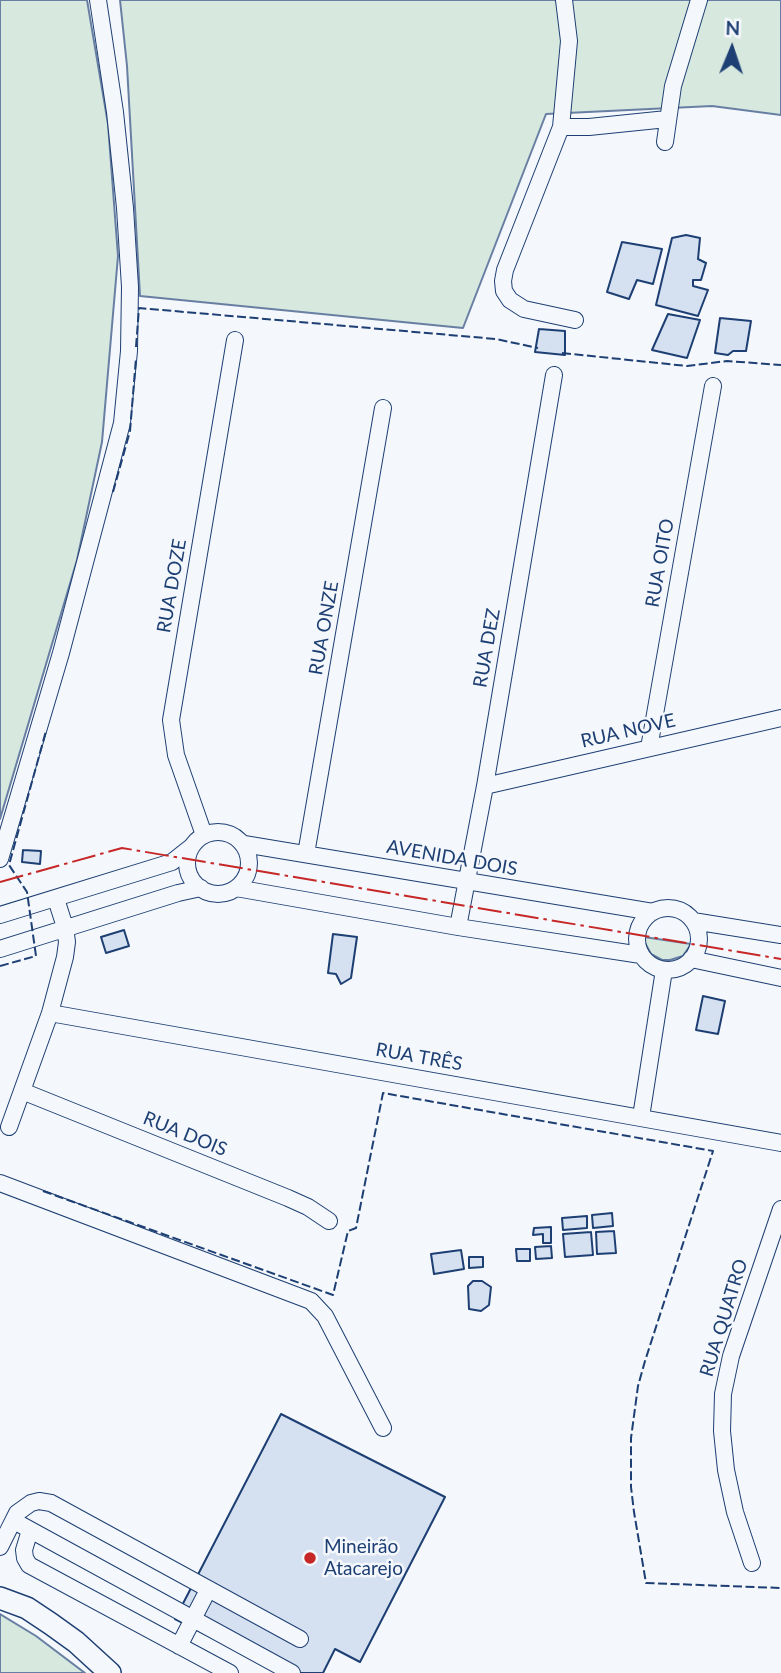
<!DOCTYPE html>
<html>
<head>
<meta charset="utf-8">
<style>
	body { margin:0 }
	#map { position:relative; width:781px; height:1673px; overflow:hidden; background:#f4f7fb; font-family:Lato,sans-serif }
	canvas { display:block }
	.north { position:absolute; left:697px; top:14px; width:70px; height:70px; -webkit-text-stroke:5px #f4f7fb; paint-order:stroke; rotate:2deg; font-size:19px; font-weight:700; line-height:28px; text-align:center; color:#1d3f73 }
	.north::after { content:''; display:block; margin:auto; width:24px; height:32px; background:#1d3f73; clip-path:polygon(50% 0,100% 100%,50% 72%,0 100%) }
</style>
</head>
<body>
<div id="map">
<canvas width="781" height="1673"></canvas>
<div class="north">N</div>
</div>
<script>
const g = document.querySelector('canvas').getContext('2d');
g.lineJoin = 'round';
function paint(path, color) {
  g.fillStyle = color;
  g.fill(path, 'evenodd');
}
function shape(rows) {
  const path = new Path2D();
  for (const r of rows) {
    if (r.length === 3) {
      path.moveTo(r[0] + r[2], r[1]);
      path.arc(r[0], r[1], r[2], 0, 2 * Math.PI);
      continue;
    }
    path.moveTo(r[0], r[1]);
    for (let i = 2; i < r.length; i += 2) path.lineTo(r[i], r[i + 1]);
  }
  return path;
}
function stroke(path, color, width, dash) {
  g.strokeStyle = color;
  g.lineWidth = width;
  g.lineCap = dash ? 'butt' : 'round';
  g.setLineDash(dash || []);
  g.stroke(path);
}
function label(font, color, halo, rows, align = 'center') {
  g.font = font + ' Lato,sans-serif';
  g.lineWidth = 5;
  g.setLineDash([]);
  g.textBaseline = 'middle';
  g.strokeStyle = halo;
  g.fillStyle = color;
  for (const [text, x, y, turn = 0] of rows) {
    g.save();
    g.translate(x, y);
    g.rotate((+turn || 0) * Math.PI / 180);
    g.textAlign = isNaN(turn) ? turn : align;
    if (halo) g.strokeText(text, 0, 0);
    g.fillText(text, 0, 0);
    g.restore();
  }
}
const green = shape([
	[0,0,87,0,108,124,118,256,102,442,77,560,0,819,0,0],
	[120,0,781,0,781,115,712,106,546,114,463,328,140,296,127,66,120,0],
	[644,937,691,944,683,956,670,960,662,960,651,954,645,943,644,937],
	[0,1614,36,1636,85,1673,0,1673,0,1614]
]);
const building = shape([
	[686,235,700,238,698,259,706,263,701,280,693,280,693,286,708,290,698,316,656,305,672,238,686,235],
	[622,242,662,249,653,284,637,280,629,299,607,292,622,242],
	[668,314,700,320,687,358,652,350,668,314],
	[720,318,751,321,746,351,733,351,728,355,715,353,720,318],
	[539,329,565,331,565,355,535,352,539,329],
	[23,850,41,851,40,864,22,862,23,850],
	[124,930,129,946,106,953,101,937,124,930],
	[333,934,357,937,351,978,341,984,336,974,328,973,333,934],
	[703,996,725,1001,718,1034,696,1030,703,996],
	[612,1213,613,1226,593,1228,592,1215,612,1213],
	[587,1216,587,1228,563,1230,562,1218,587,1216],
	[551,1227,551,1243,543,1243,543,1234,533,1235,534,1228,551,1227],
	[614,1231,616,1253,597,1254,596,1232,614,1231],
	[591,1232,593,1255,565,1257,563,1234,591,1232],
	[551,1246,552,1258,536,1259,535,1247,551,1246],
	[516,1249,530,1249,530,1261,517,1261,516,1249],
	[461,1250,464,1269,434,1274,431,1254,461,1250],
	[469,1257,483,1257,483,1267,469,1268,469,1257],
	[473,1281,482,1281,491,1287,489,1305,481,1311,469,1309,468,1286,473,1281],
	[281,1414,445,1497,360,1662,335,1649,323,1673,282,1673,175,1619,281,1414]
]);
const minor = shape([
	[564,0,569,41,561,127,505,270,503,281,504,291,510,300,524,309,575,320],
	[561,127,589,127,667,119],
	[665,142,673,86,699,0],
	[649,748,713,386],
	[485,786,781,718],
	[218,863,31],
	[204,835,176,755,171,720,235,340],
	[244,844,653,912],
	[306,854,383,408],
	[0,859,61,653,122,423,129,351,130,287,125,208,115,112,98,0],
	[236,888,458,927,641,955],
	[668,939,31],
	[0,915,172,862,191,847],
	[693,921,781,935],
	[458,927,485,786,554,375],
	[0,949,178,893,201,888],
	[691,959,781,978],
	[50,1013,781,1143],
	[22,1091,288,1198,308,1207,329,1221],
	[641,1117,664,970],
	[9,1127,50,1013,65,957,67,942,65,927,56,899],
	[0,1183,311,1301,325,1316,383,1428],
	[14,1521,292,1673],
	[30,1530,24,1550,25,1558,29,1565,230,1673],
	[0,1547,17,1513,31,1503,39,1501,51,1503,300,1639],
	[752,1563,735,1512,726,1470,722,1431,723,1394,731,1356,781,1209],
	[179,1646,208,1590]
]);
const major = shape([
	[0,1598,27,1608,51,1624,76,1642,110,1673]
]);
const fence = shape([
	[136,347,139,308,496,339,538,348],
	[562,353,687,366,727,361,781,365],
	[113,492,130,431,136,358],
	[0,966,36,956,27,892,9,865,46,731],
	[43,1191,333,1295,348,1231,356,1228,383,1093,713,1151,645,1361,638,1386,631,1438,631,1487,634,1512,646,1583,781,1588]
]);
const power = shape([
	[0,882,122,848,781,959]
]);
const markers = [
	[310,1558,7,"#c62828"]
];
const streetNames = [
	["RUA OITO",660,563,-80],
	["RUA DOZE",172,586,-80],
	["RUA ONZE",324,628,-80],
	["RUA DEZ",487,648,-80],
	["RUA NOVE",628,731,-13],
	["AVENIDA DOIS",452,858,10],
	["RUA TRÊS",419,1057,10],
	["RUA DOIS",185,1134,22],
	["RUA QUATRO",724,1318,-73]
];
const poiNames = [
	["Mineirão",324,1547],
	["Atacarejo",324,1569]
];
paint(green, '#d7e8df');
stroke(green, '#687fa3', 2);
paint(building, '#d5e0f0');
stroke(building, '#1d3f73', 2);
stroke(minor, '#1d3f73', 18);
stroke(major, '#1d3f73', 24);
stroke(minor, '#f4f7fb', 16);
stroke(major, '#f4f7fb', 21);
stroke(fence, '#1d3f73', 2, [9, 3.5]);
stroke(power, '#c62828', 2, [24, 5, 3.5, 5]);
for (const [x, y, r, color] of markers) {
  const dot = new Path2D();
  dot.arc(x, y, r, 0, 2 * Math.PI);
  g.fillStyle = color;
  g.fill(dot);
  stroke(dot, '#f4f7fb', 2.5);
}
label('19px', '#1d3f73', '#f4f7fb', streetNames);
label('19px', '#1d3f73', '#f4f7fb', poiNames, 'left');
</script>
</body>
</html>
